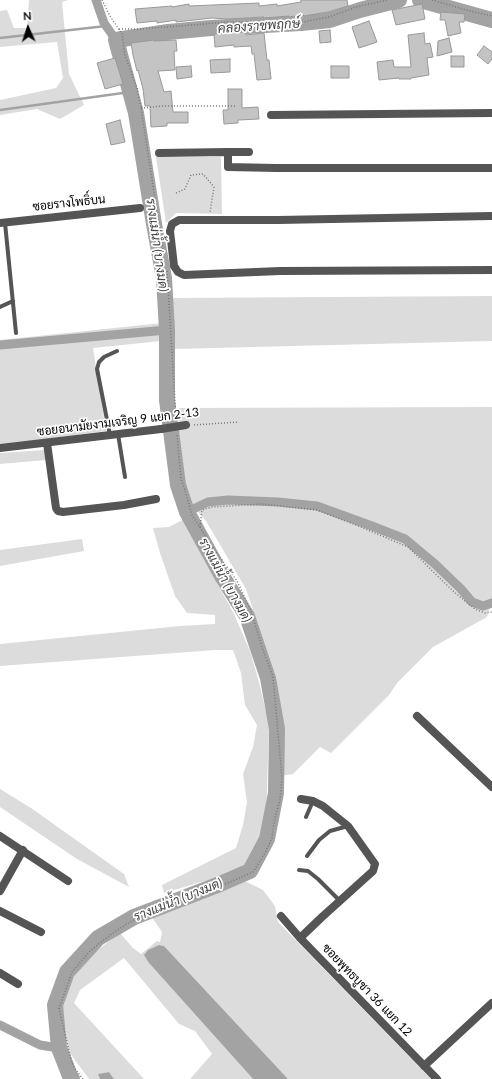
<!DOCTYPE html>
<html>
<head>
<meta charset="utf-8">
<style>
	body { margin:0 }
	#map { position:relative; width:492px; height:1079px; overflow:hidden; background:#fff; font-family:Lato,sans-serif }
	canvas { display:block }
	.north { position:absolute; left:8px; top:8px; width:40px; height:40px; -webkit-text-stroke:3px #fff; paint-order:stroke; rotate:357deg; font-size:11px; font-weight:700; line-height:16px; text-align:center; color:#000 }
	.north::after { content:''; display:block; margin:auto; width:14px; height:18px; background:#000; clip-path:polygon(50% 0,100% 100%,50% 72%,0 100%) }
</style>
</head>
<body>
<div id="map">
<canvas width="492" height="1079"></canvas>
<div class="north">N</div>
</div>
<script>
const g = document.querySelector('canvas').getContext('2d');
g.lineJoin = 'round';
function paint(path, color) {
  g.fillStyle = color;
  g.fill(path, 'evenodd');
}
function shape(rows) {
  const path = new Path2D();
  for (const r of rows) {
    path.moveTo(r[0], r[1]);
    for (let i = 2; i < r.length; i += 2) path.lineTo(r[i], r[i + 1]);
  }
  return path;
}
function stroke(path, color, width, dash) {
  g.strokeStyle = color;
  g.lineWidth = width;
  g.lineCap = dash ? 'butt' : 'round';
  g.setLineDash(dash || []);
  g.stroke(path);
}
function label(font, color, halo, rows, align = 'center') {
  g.font = font + ' Lato,Sarabun,sans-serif';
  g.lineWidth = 3.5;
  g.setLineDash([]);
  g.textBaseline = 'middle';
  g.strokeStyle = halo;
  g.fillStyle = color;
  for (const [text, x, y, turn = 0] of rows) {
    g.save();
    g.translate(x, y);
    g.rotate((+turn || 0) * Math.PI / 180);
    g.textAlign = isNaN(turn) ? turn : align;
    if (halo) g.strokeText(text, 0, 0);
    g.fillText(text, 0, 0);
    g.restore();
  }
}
const green = shape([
	[29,0,68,0,62,2,69,74,84,105,60,119,37,109,0,115,0,100,56,88,63,78,57,42,0,47,0,11,7,10,14,28,27,28],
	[156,157,221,157,222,214,176,213,166,223],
	[492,296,492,341,173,349,171,298],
	[162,323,161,341,93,348,106,431,0,445,0,340],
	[492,407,492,601,487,617,433,647,397,683,389,695,331,753,320,747,293,774,279,776,283,760,276,676,246,589,206,521,192,505,183,476,179,433,179,408],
	[45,450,46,460,0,464,0,453],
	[184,519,201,546,215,572,217,583,234,614,250,651,259,682,269,725,266,821,251,860,235,872,164,893,162,885,236,848,243,825,247,802,243,774,253,747,257,725,245,705,241,673,233,650,215,650,0,666,0,644,180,626,215,624,215,615,187,613,175,596,160,553,153,528,169,527],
	[82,539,84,551,0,566,0,550],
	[0,789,31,808,124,874,129,887,77,859,0,807],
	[245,881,263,890,275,906,278,922,431,1079,288,1079,164,946,159,945,149,963,253,1079,190,1079,212,1054,195,1031,179,1024,124,958,80,990,74,1003,144,1079,114,1079,109,1072,99,1074,100,1079,89,1079,61,1041,58,1018,71,980,95,952,120,933,133,948,141,954,157,941,160,942,162,932,151,916,202,896,217,892]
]);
const water = shape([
	[159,945,164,946,288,1079,253,1079,149,963,144,955,148,950],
	[109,1072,114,1079,100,1079,98,1074]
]);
const stream = shape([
	[0,38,106,26],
	[0,110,130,92]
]);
const canal = shape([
	[96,0,104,23,116,40],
	[0,345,167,330],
	[187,512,208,502,228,500,278,502,317,506,372,526,405,539,435,564,461,589,472,602,483,606,492,603],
	[0,1025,40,1045,59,1048]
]);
const river = shape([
	[420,0,492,20],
	[72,1079,70,1076,59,1048,55,1005,67,972,98,938,134,917,220,884,250,871,267,839,276,793,277,729,268,678,247,616,222,576,187,512,178,485,167,400,167,330,164,278,154,224,136,113,116,40,168,32,211,28,301,23,330,20,360,10,399,0]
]);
const building = shape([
	[301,0,347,0,348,6,328,12,304,16,303,15,289,17,289,16,264,18,264,17,228,19,212,18,176,22,176,20,157,23,157,21,137,23,135,9,172,6,172,7,189,4,189,6,259,3,259,6,277,4,277,6,301,2,301,0],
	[422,4,425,19,396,25,392,10,422,4],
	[441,12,465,14,464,22,459,22,461,33,448,36,445,20,440,20,441,12],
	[369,21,377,42,359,48,352,27,369,21],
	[330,30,331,42,320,43,319,31,330,30],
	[246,32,246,35,264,33,267,60,269,60,271,79,257,80,254,54,252,54,251,46,234,47,234,45,215,47,214,34,246,32],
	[424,33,425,44,430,43,433,57,427,58,429,75,411,78,411,79,399,79,399,78,379,80,377,62,393,60,394,67,411,67,408,35,424,33],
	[449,38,452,52,437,56,438,41,449,38],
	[154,40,154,41,176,40,177,51,174,51,175,70,158,71,164,92,171,91,173,112,188,112,188,123,167,123,167,126,151,127,150,106,145,106,143,89,138,70,137,71,133,55,131,43,154,40],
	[484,46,492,52,492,59,488,64,477,55,484,46],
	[451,56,464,56,464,67,451,67,451,56],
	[115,58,123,84,105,89,97,63,115,58],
	[230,59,230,72,211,73,210,60,230,59],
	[191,66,192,77,177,79,176,67,191,66],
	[331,66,349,66,349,78,331,78,331,66],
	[228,89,242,89,242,108,258,107,259,119,238,120,238,123,224,124,223,110,228,110,228,89],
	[120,120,125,142,111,145,106,124,120,120]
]);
const path = shape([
	[102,0,110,16,122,34,125,55,137,88,141,108,163,250],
	[432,0,470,11,492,16],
	[119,29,140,29,229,22,303,22,329,17,356,7,387,0],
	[141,108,164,106,236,106],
	[176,193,185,189,191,175,203,174,214,187,210,212],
	[167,271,176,417],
	[194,425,239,422],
	[200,527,202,510,212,507,262,504,317,510,356,525,408,547,454,592,475,609,485,613,492,612],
	[83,1079,75,1069,72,1063,59,1009,72,972,90,951,110,935,130,922,153,910,214,889,253,872,265,853,272,838,275,817,280,800,282,778,273,677,262,647,251,611,237,581,212,546,192,515,185,490,181,479,177,435]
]);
const lane = shape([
	[5,223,16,333],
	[0,307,13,301],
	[118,434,125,477],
	[110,435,97,369,99,362,104,357,117,351],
	[306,817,313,801],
	[307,856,319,840,330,831,348,826],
	[299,870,308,871,318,879,340,901]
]);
const street = shape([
	[271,115,492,113],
	[228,152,249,152],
	[159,153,228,152,228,167,276,168,492,168],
	[492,216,278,220,179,220,172,224,170,231,174,266,178,272,184,275,280,271,492,270],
	[0,223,140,208],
	[47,443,56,508,58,511,63,512,124,505,156,499],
	[0,448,161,429],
	[417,716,492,787],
	[0,836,68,881],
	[0,891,23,850],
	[0,911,41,932],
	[281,916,300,938,437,1079],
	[300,938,322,917,373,871,375,864,348,826,323,806,313,801,301,799],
	[0,973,18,984],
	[424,1066,492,1003]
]);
const streetBridge = shape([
	[161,429,186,425]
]);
const streetNames = [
	["ซอยรางโพธิ์บน",69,203,-6],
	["ซอยอนามัยงามเจริญ 9 แยก 2-13",118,422,-7],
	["ซอยพุทธบูชา 36 แยก 12",367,990,46]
];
const waterNames = [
	["คลองราชพฤกษ์",259,26,-4],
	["รางแม่น้ำ (บางมด)",157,245,82],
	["รางแม่น้ำ (บางมด)",225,580,61],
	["รางแม่น้ำ (บางมด)",178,900,-22]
];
paint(green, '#dcdcdc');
paint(water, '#a3a3a3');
stroke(stream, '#a3a3a3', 2.5);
stroke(canal, '#a3a3a3', 9);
stroke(river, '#a3a3a3', 16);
paint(building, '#c4c4c4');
stroke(building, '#999', 1);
stroke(path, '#777', 1.5, [1, 2]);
stroke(lane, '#555', 4);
stroke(street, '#555', 8);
stroke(streetBridge, '#555', 8);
label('12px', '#000', '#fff', streetNames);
label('italic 13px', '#444', '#fff', waterNames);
</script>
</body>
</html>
